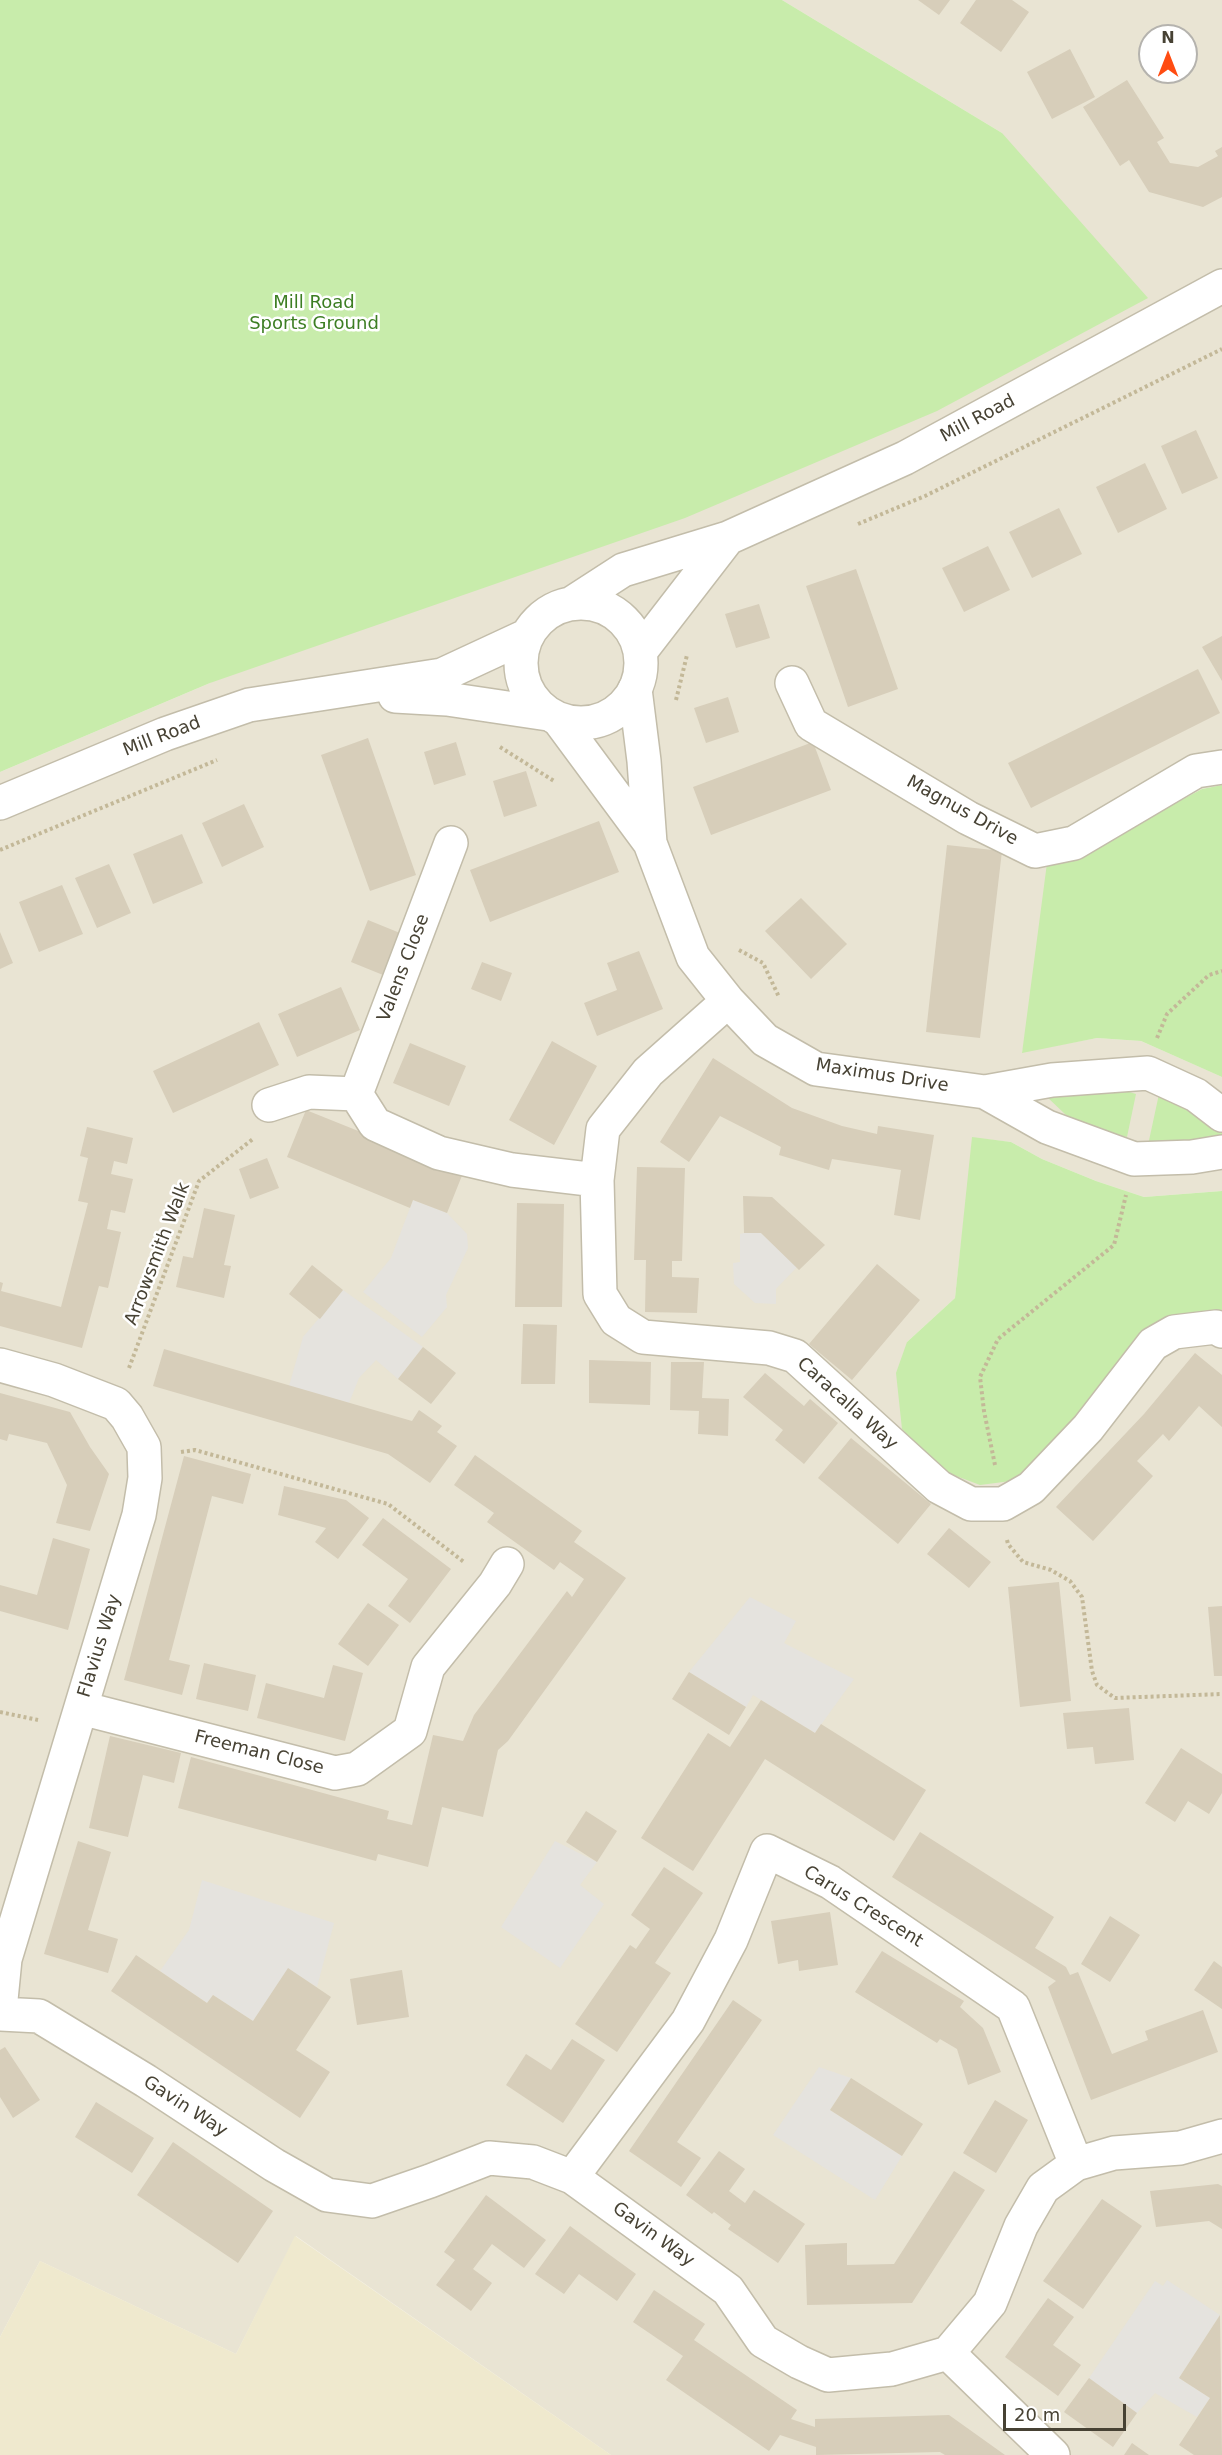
<!DOCTYPE html>
<html>
<head>
<meta charset="utf-8">
<style>
	body { margin:0 }
	#map { position:relative; width:1222px; height:2455px; overflow:hidden; background:#f4f1e6; font-family:"DejaVu Sans",sans-serif }
	canvas { display:block }
	.north { position:absolute; left:1138px; top:24px; width:60px; height:60px; box-sizing:border-box; background:#fff; border:2px solid #b5b3ae; border-radius:50%; rotate:0deg; font-size:16px; font-weight:700; line-height:24px; text-align:center; color:#474234 }
	.north::after { content:''; display:block; margin:auto; width:21px; height:27px; background:#ff4c12; clip-path:polygon(50% 0,100% 100%,50% 72%,0 100%) }
	.scale { position:absolute; left:1003px; top:2404px; width:123px; height:27px; box-sizing:border-box; border:3px solid #474234; border-top:0; padding-left:8px; font-size:18px; line-height:21px; white-space:nowrap; color:#474234; -webkit-text-stroke:4px #fff; paint-order:stroke }
</style>
</head>
<body>
<div id="map">
<canvas width="1222" height="2455"></canvas>
<div class="north">N</div>
<div class="scale">20 m</div>
</div>
<script>
const g = document.querySelector('canvas').getContext('2d');
g.lineJoin = 'round';
function paint(path, color) {
  g.fillStyle = color;
  g.fill(path, 'evenodd');
}
function shape(rows) {
  const path = new Path2D();
  for (const r of rows) {
    if (r.length === 3) {
      path.moveTo(r[0] + r[2], r[1]);
      path.arc(r[0], r[1], r[2], 0, 2 * Math.PI);
      continue;
    }
    path.moveTo(r[0], r[1]);
    for (let i = 2; i < r.length; i += 2) path.lineTo(r[i], r[i + 1]);
  }
  return path;
}
function stroke(path, color, width, dash) {
  g.strokeStyle = color;
  g.lineWidth = width;
  g.lineCap = dash ? 'butt' : 'round';
  g.setLineDash(dash || []);
  g.stroke(path);
}
function label(font, color, halo, rows, align = 'center') {
  g.font = font + ' "DejaVu Sans",sans-serif';
  g.lineWidth = 5;
  g.setLineDash([]);
  g.textBaseline = 'middle';
  g.strokeStyle = halo;
  g.fillStyle = color;
  for (const [text, x, y, turn = 0] of rows) {
    g.save();
    g.translate(x, y);
    g.rotate((+turn || 0) * Math.PI / 180);
    g.textAlign = isNaN(turn) ? turn : align;
    if (halo) g.strokeText(text, 0, 0);
    g.fillText(text, 0, 0);
    g.restore();
  }
}
const residential = shape([
	[782,0,1222,0,1222,785,1202,789,1078,855,1022,1052,1097,1038,1141,1041,1220,1076,1222,1077,1222,1191,1144,1197,1096,1181,1042,1159,1011,1142,973,1138,955,1298,907,1342,1151,1329,1186,1313,1222,1314,1222,2455,611,2455,296,2236,236,2354,40,2261,0,2337,0,772,210,683,1002,133],
	[1150,36,1186,36,1186,72,1150,72]
]);
const education = shape([
	[295,2236,611,2455,0,2455,0,2337,40,2261,236,2354]
]);
const green = shape([
	[0,0,782,0,1002,133,1148,298,937,411,685,518,210,683,0,772],
	[1222,785,1222,1077,1141,1041,1097,1038,1022,1053,1047,863,1078,855,1202,789],
	[1126,1091,1136,1094,1127,1137,1094,1129,1066,1115,1046,1096],
	[1159,1094,1181,1104,1222,1130,1222,1142,1148,1145],
	[972,1137,1011,1142,1042,1159,1096,1181,1144,1197,1222,1191,1222,1314,1187,1313,1151,1329,1070,1434,1011,1481,980,1485,943,1471,902,1429,896,1373,907,1342,955,1298]
]);
const parking = shape([
	[413,1200,447,1213,467,1234,468,1248,446,1295,447,1307,422,1337,363,1292,391,1258],
	[744,1233,761,1233,797,1267,776,1289,776,1304,755,1303,734,1284,733,1263,740,1262,740,1234],
	[343,1290,423,1347,398,1379,376,1360,359,1378,349,1403,289,1386,303,1337],
	[750,1597,796,1621,784,1643,854,1679,815,1733,753,1695,746,1707,689,1672],
	[555,1841,597,1862,580,1885,604,1904,560,1968,501,1927],
	[202,1880,334,1923,317,1987,288,1969,253,2021,213,1995,207,2003,160,1971,189,1930],
	[819,2067,851,2078,830,2110,902,2156,875,2200,773,2135],
	[1167,2280,1220,2315,1179,2378,1210,2398,1197,2417,1155,2393,1137,2413,1089,2378,1155,2281,1163,2286]
]);
const building = shape([
	[918,0,950,0,939,15],
	[976,0,1012,0,1029,12,1001,52,960,23],
	[1070,49,1095,97,1052,119,1027,72],
	[1127,80,1164,138,1157,142,1170,163,1198,167,1218,156,1215,151,1222,147,1222,197,1203,207,1149,192,1129,160,1120,166,1083,107],
	[1196,430,1218,478,1182,494,1161,446],
	[1145,463,1167,509,1118,533,1096,487],
	[1059,508,1082,554,1032,578,1009,532],
	[988,546,1010,590,964,612,942,568],
	[856,569,898,689,848,707,806,586],
	[759,604,770,638,736,648,725,614],
	[1222,636,1222,681,1202,647],
	[1198,669,1220,713,1031,808,1008,763],
	[728,697,739,732,706,743,694,708],
	[368,738,416,875,370,891,321,755],
	[456,742,466,775,434,785,424,752],
	[813,742,831,790,711,835,693,787],
	[526,771,537,806,504,817,493,781],
	[244,804,264,847,222,867,202,823],
	[599,821,619,872,490,922,470,870],
	[182,834,203,883,153,904,133,854],
	[947,845,1002,851,980,1038,926,1032],
	[109,864,131,913,97,928,75,878],
	[62,885,83,934,39,952,19,902],
	[801,898,847,944,811,979,765,931],
	[368,920,400,933,383,975,351,962],
	[0,932,13,963,0,969],
	[639,951,663,1009,597,1036,584,1003,617,990,607,963],
	[482,962,512,973,501,1001,471,989],
	[341,987,360,1030,297,1057,278,1014],
	[259,1022,279,1065,173,1113,153,1071],
	[552,1041,597,1066,554,1145,509,1120],
	[410,1043,466,1066,449,1106,393,1083],
	[713,1058,792,1108,842,1126,877,1134,878,1126,934,1135,920,1220,894,1215,901,1170,832,1159,829,1170,779,1155,781,1147,720,1116,689,1162,660,1142],
	[306,1110,463,1173,447,1213,413,1200,410,1208,287,1157],
	[87,1127,133,1138,127,1164,114,1161,111,1174,133,1179,125,1213,111,1210,107,1229,121,1232,108,1288,99,1286,82,1348,0,1326,0,1282,3,1283,1,1291,61,1307,88,1203,78,1201,88,1158,80,1156],
	[267,1158,279,1188,250,1199,239,1169],
	[637,1167,685,1168,682,1261,672,1261,672,1277,699,1278,697,1313,645,1312,646,1260,634,1260],
	[743,1196,772,1197,825,1245,799,1270,761,1233,744,1233],
	[517,1203,564,1204,562,1307,515,1307],
	[204,1208,235,1215,224,1265,231,1266,224,1298,176,1287,183,1256,193,1258],
	[877,1264,920,1300,852,1380,809,1344],
	[312,1265,343,1290,320,1319,289,1294],
	[523,1324,557,1325,555,1384,521,1384],
	[423,1347,456,1373,431,1404,398,1379],
	[164,1349,412,1421,419,1410,442,1426,437,1432,457,1446,430,1483,388,1454,153,1386],
	[1195,1353,1222,1375,1222,1427,1199,1406,1169,1441,1163,1434,1137,1461,1153,1476,1093,1541,1056,1507,1144,1414],
	[589,1360,651,1362,650,1405,589,1403],
	[671,1362,704,1362,702,1398,729,1399,728,1436,698,1434,699,1411,670,1410],
	[765,1373,804,1406,810,1399,838,1423,804,1464,775,1440,783,1430,743,1397],
	[0,1393,70,1412,90,1447,109,1474,90,1531,56,1523,67,1485,47,1443,9,1434,7,1441,0,1439],
	[851,1438,931,1504,898,1544,818,1478],
	[475,1455,582,1531,574,1542,626,1578,508,1741,498,1750,483,1817,442,1807,428,1867,378,1854,376,1861,178,1808,191,1757,389,1811,387,1819,412,1825,433,1735,463,1741,474,1715,567,1591,572,1597,584,1579,560,1562,554,1570,487,1522,494,1513,454,1485],
	[184,1456,251,1474,243,1504,212,1496,169,1660,190,1665,182,1695,124,1680],
	[284,1486,346,1500,369,1518,338,1559,315,1542,326,1528,278,1515],
	[383,1518,451,1569,410,1623,388,1606,408,1579,362,1545],
	[949,1528,991,1562,969,1588,927,1554],
	[53,1538,90,1549,68,1630,0,1611,0,1585,37,1595],
	[1059,1582,1071,1701,1020,1707,1008,1587],
	[368,1603,399,1625,368,1666,338,1644],
	[1222,1606,1222,1676,1214,1676,1208,1607],
	[204,1663,256,1675,248,1711,196,1699],
	[333,1665,363,1673,345,1741,257,1718,266,1683,324,1698],
	[689,1672,746,1707,729,1735,672,1699],
	[761,1700,815,1733,821,1724,926,1790,894,1841,765,1759,693,1871,641,1838,708,1733,730,1747],
	[1129,1708,1134,1760,1095,1764,1093,1747,1067,1749,1063,1713],
	[110,1736,181,1753,174,1783,143,1775,128,1837,89,1828],
	[1181,1748,1222,1774,1222,1793,1209,1814,1188,1801,1175,1822,1145,1803],
	[586,1811,617,1831,597,1862,566,1842],
	[920,1832,1054,1917,1035,1948,1066,1967,1070,1975,1078,1972,1112,2054,1148,2040,1145,2031,1203,2010,1218,2052,1091,2100,1048,1987,1056,1981,892,1877],
	[78,1841,111,1852,88,1930,118,1939,108,1973,44,1954],
	[664,1867,703,1893,655,1963,671,1973,617,2052,575,2024,630,1945,636,1949,650,1929,631,1915],
	[830,1912,838,1965,799,1971,798,1960,778,1964,771,1921],
	[1110,1916,1140,1935,1110,1982,1081,1964],
	[882,1951,964,2001,960,2007,983,2028,1001,2072,968,2085,957,2049,940,2039,937,2043,855,1992],
	[136,1955,207,2003,213,1995,253,2021,288,1968,331,1997,296,2050,330,2072,300,2118,111,1991],
	[1214,1961,1222,1967,1222,2009,1194,1990],
	[402,1970,409,2017,357,2025,350,1979],
	[733,2000,762,2020,677,2142,701,2158,681,2187,629,2151],
	[572,2039,605,2060,563,2123,506,2085,526,2054,551,2070],
	[5,2047,40,2100,13,2118,0,2097,0,2050],
	[851,2078,923,2124,902,2156,830,2110],
	[995,2100,1028,2120,996,2173,963,2153],
	[96,2102,154,2138,132,2173,75,2137],
	[173,2142,273,2211,238,2263,137,2195],
	[719,2151,745,2169,729,2191,745,2203,754,2190,805,2224,778,2263,728,2229,731,2225,714,2212,712,2214,686,2195],
	[954,2171,985,2190,912,2303,807,2305,805,2245,847,2243,847,2265,894,2264],
	[1218,2184,1222,2186,1222,2229,1209,2221,1156,2227,1150,2191],
	[486,2195,546,2240,524,2268,492,2244,473,2269,492,2283,471,2311,436,2285,455,2260,444,2252],
	[1102,2199,1142,2226,1083,2309,1043,2281],
	[570,2226,636,2274,617,2301,579,2274,564,2294,535,2274],
	[654,2290,705,2324,694,2340,797,2410,791,2419,815,2427,815,2419,949,2415,1005,2455,945,2455,940,2452,816,2455,816,2447,780,2435,769,2451,666,2380,683,2356,633,2322],
	[1048,2298,1074,2317,1053,2345,1081,2365,1058,2396,1005,2357],
	[1220,2315,1222,2455,1194,2455,1179,2445,1210,2398,1179,2378],
	[1089,2378,1137,2413,1113,2447,1064,2412],
	[1132,2443,1149,2455,1124,2455]
]);
const path = shape([
	[858,524,925,496,1222,349],
	[676,700,687,655],
	[500,747,554,781],
	[0,850,217,760],
	[739,950,763,963,779,997],
	[1157,1038,1167,1014,1209,975,1222,971],
	[129,1368,199,1181,253,1139],
	[181,1452,195,1450,388,1504,464,1562],
	[995,1465,984,1411,980,1377,998,1339,1114,1245,1126,1195],
	[1007,1540,1008,1544,1023,1562,1051,1570,1070,1581,1082,1597,1092,1671,1097,1685,1115,1698,1222,1694],
	[0,1712,38,1720]
]);
const minor = shape([
	[792,683,811,724,968,818,1035,851,1074,843,1196,771,1222,767],
	[635,689,644,761,650,843],
	[559,720,650,843,693,957,728,1001,765,1040,816,1069,985,1092,1052,1080,1148,1073,1196,1095,1222,1115],
	[451,843,356,1094,375,1124,439,1153,512,1170,597,1180],
	[728,1001,648,1072,603,1129,597,1180,600,1294,616,1320,643,1337,769,1348,795,1356,939,1487,971,1504,1003,1504,1031,1488,1088,1428,1153,1344,1174,1332,1216,1327,1222,1331],
	[985,1092,1047,1127,1134,1159,1192,1157,1222,1152],
	[269,1105,309,1092,356,1094],
	[0,1365,54,1380,116,1404,127,1417,144,1447,145,1478,139,1515,5,1959,0,2010],
	[81,1708,335,1773,357,1769,410,1731,428,1667,495,1584,507,1564],
	[0,2014,39,2016,146,2081,274,2165,327,2195,372,2201,430,2181,489,2158,533,2162,572,2177,728,2290,763,2341,799,2362,828,2375,892,2369,948,2353,990,2303,1021,2226,1043,2188,1076,2164,1114,2153,1180,2148,1222,2136],
	[572,2177,688,2021,731,1940,767,1851,830,1882,1013,2007,1076,2164],
	[948,2353,1053,2455]
]);
const tertiary = shape([
	[572,603,623,570,728,538,905,458,1222,286],
	[581,663,60],
	[640,652,728,538],
	[395,696,447,699,548,714],
	[0,803,165,734,249,705,442,675,526,636]
]);
const parkNames = [
	["Mill Road",314,303],
	["Sports Ground",314,324]
];
const streetNames = [
	["Mill Road",978,419,-28],
	["Mill Road",162,737,-21],
	["Magnus Drive",962,811,29],
	["Valens Close",404,968,-69],
	["Maximus Drive",882,1076,9],
	["Arrowsmith Walk",158,1254,-69],
	["Caracalla Way",847,1404,42],
	["Flavius Way",100,1646,-73],
	["Freeman Close",259,1753,14],
	["Carus Crescent",863,1907,32],
	["Gavin Way",185,2107,33],
	["Gavin Way",653,2235,36]
];
paint(residential, '#e9e4d3');
paint(education, '#efe9ce');
paint(green, '#c8ecab');
paint(parking, '#e5e3de');
paint(building, '#d7ceba');
stroke(minor, '#c3bdaa', 36);
stroke(tertiary, '#c3bdaa', 36);
stroke(path, '#c3b898', 4, [3, 3]);
stroke(minor, '#fff', 33);
stroke(tertiary, '#fff', 33);
label('18px', '#3d7e23', '#fff', parkNames);
label('18px', '#474234', '#fff', streetNames);
</script>
</body>
</html>
